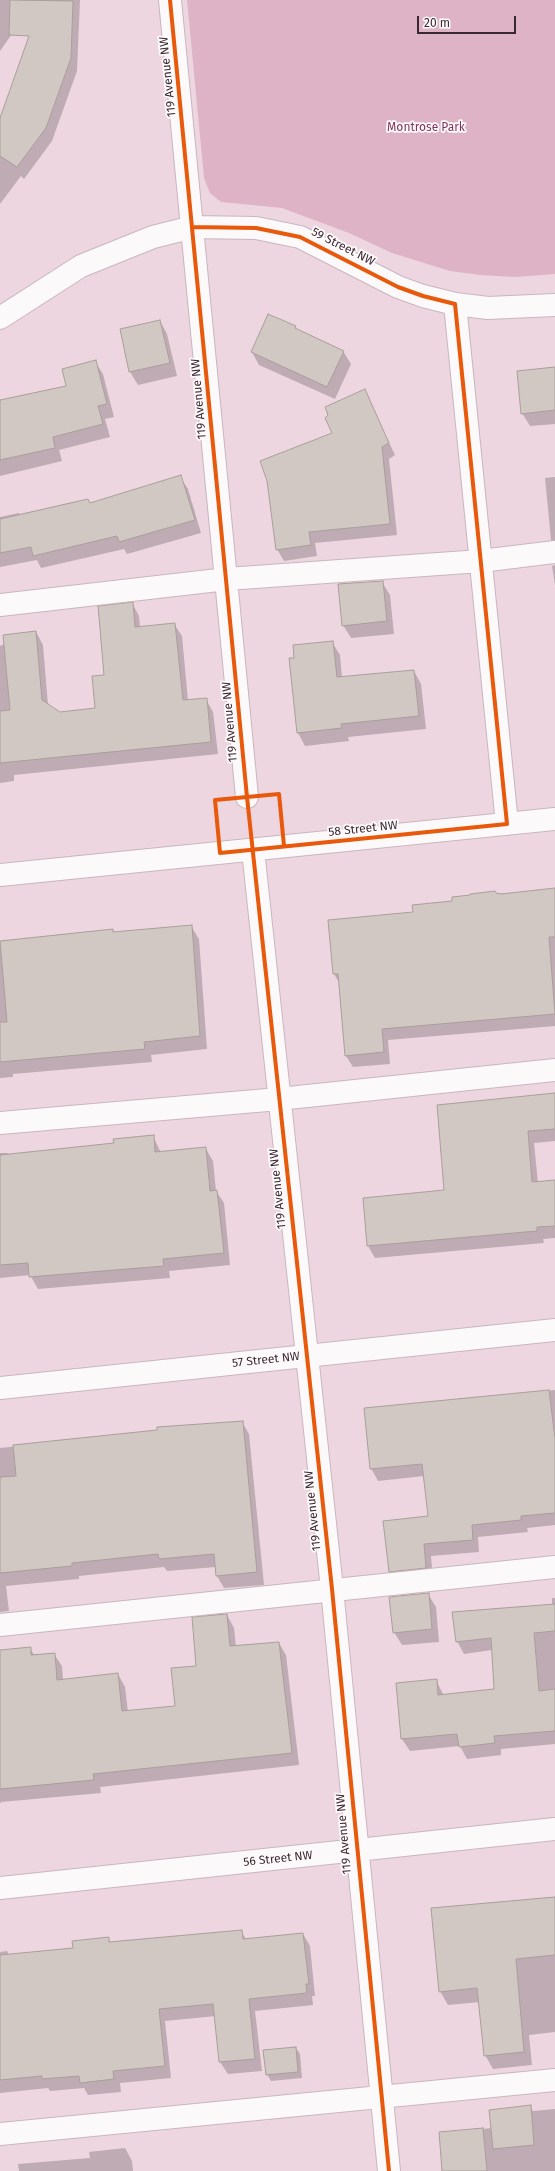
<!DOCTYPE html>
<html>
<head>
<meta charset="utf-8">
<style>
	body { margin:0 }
	#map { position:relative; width:555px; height:2171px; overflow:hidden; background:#eed6e0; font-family:"Fira Sans",sans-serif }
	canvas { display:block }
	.scale { position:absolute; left:417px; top:16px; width:99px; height:18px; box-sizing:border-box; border:2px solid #392830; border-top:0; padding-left:5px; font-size:12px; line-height:14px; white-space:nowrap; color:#392830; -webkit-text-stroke:3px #fffafc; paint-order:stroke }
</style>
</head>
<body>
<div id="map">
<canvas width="555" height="2171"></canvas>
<div class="scale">20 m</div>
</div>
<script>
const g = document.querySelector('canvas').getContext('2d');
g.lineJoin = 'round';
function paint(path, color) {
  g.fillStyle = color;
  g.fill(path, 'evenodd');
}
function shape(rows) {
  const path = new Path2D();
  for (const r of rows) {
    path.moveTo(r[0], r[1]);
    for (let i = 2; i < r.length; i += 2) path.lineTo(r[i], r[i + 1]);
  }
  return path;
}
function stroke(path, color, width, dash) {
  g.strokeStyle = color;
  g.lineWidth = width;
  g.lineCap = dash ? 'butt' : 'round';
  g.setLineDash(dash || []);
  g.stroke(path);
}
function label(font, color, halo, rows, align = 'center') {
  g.font = font + ' "Fira Sans",sans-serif';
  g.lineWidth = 3.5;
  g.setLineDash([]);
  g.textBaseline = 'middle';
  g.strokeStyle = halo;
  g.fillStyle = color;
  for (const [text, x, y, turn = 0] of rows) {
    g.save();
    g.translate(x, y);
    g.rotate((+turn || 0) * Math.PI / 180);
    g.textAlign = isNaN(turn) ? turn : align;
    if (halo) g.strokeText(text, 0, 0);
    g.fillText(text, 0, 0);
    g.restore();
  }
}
const green = shape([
	[187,0,555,0,555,274,515,277,480,275,450,271,392,253,349,233,282,208,221,202,210,193,204,178]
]);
const shadow = shape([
	[0,0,36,0,0,51],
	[43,0,80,0,77,71,52,141,24,179,21,176,0,204,0,121],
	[160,321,167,334,177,376,138,385,130,372,121,330],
	[295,326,297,330,343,351,351,364,335,399,259,365,252,352],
	[95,361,103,374,114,417,105,419,110,437,59,450,62,461,0,476,0,420,68,387],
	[555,368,555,424,530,426,522,413],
	[364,390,395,455,389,459,397,535,315,543,317,556,284,561,277,549,334,434,330,416],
	[180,477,188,489,201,533,127,554,124,549,41,568,37,560,0,567,0,517,19,513,20,516,90,504],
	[555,477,555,547,551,540,545,478],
	[555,565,555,585,552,566],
	[382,582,390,595,394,634,351,638,343,625],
	[132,603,139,616,140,627,174,624,182,636,188,701,206,699,213,712,218,754,14,775,14,781,0,783,0,646,36,632,43,645,48,705,60,713,96,709,105,676],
	[332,642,340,655,342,678,414,671,421,684,426,729,348,737,349,741,305,746,298,733],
	[555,890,555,1026,388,1040,390,1064,353,1067,346,1056,340,984,334,974,414,913,453,902,496,894],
	[191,926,199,939,207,1049,151,1055,152,1062,13,1074,13,1077,0,1078,0,941,113,930,115,933],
	[555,1094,555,1141,534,1143,538,1183,555,1181,555,1238,543,1239,544,1243,375,1258,368,1246,445,1191],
	[153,1136,161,1153,206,1149,213,1161,216,1191,224,1203,230,1265,169,1271,170,1278,38,1289,30,1275,0,1278,0,1153,7,1153,9,1155,115,1144],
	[555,1390,555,1525,527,1528,528,1532,478,1537,479,1552,431,1556,433,1580,397,1584,390,1571,429,1517,424,1476,378,1481,371,1468,507,1396],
	[242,1422,249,1434,264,1585,224,1588,217,1576,216,1567,167,1571,164,1567,79,1576,79,1579,6,1586,9,1611,0,1612,0,1448,158,1431,158,1428],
	[428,1594,436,1607,439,1642,402,1645,394,1632],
	[552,1598,555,1598,555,1744,501,1749,501,1755,467,1759,460,1746,410,1751,402,1739,436,1680,444,1696,495,1690,492,1650,464,1654,457,1641,552,1605],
	[227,1615,234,1628,236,1647,279,1643,286,1655,299,1765,100,1787,101,1793,1,1802,0,1804,0,1651,30,1648,34,1655,54,1654,62,1666,63,1680,118,1674,125,1687,128,1712,176,1707],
	[555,1898,555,2032,529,2035,532,2065,493,2069,485,2055,480,2002,448,2005,440,1991],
	[241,1931,246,1939,303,1934,310,1946,315,1996,312,1996,313,2005,255,2011,262,2071,228,2074,220,2062,216,2016,165,2021,171,2078,120,2083,121,2092,88,2095,84,2088,50,2091,48,2088,0,2093,0,1952,7,1951,9,1955,74,1948,108,1938,111,1943],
	[296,2048,300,2054,302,2078,271,2081,267,2074],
	[530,2107,533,2111,555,2109,555,2171,443,2171,440,2133,492,2128],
	[125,2148,132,2161,133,2171,19,2171,18,2164,90,2158,89,2152]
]);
const building = shape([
	[10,0,73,1,71,58,46,128,17,167,0,156,0,118,29,36,9,35,10,0],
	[268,314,296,326,295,328,344,351,327,387,251,352,268,314],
	[160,320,170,363,129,372,120,329,160,320],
	[96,360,107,404,98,406,103,424,53,437,55,448,0,460,0,400,66,386,62,369,96,360],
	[555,367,555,410,521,414,517,371,555,367],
	[365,389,389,443,382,447,390,524,309,532,311,545,276,550,267,481,260,461,332,433,325,418,328,415,325,407,365,389],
	[181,475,195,520,119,542,117,536,33,556,31,547,0,553,0,519,88,499,90,503,181,475],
	[383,581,387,621,342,626,338,584,383,581],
	[133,602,135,627,175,623,183,700,207,698,211,742,0,763,0,711,10,710,3,635,36,631,42,700,60,712,95,708,92,676,104,675,98,606,133,602],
	[333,641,337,677,414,670,419,716,341,724,342,728,297,733,289,658,294,658,293,645,333,641],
	[555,888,555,937,549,937,555,1014,382,1029,384,1052,345,1056,338,974,333,974,328,920,413,912,412,905,452,901,452,897,470,895,470,894,495,891,496,893,501,894,555,888],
	[192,925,200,1036,144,1042,145,1049,0,1062,0,1022,7,1022,0,941,113,929,113,932,192,925],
	[555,1093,555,1129,528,1131,532,1182,555,1180,555,1226,537,1227,537,1231,367,1246,363,1198,444,1190,437,1105,555,1093],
	[154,1135,155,1152,206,1147,210,1191,217,1190,224,1253,163,1259,164,1266,29,1277,28,1263,0,1265,0,1155,114,1143,113,1139,154,1135],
	[549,1390,555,1438,555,1513,521,1516,521,1520,472,1525,473,1540,424,1544,426,1568,389,1572,383,1521,428,1516,422,1464,370,1469,364,1408,549,1390],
	[243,1421,257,1572,216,1576,214,1554,159,1559,158,1554,72,1563,72,1566,0,1573,0,1477,16,1476,13,1445,157,1430,157,1427,243,1421],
	[429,1593,432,1629,393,1633,389,1597,429,1593],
	[555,1604,555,1631,534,1633,539,1691,555,1689,555,1731,494,1736,495,1743,459,1747,457,1734,401,1739,396,1683,437,1679,438,1695,494,1689,491,1638,456,1642,452,1612,555,1604],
	[227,1614,230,1646,279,1642,292,1753,93,1774,94,1780,0,1789,0,1650,31,1647,31,1655,55,1653,57,1680,118,1673,122,1711,175,1706,171,1668,196,1666,192,1617,227,1614],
	[555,1897,555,1955,516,1959,524,2052,484,2056,477,1988,439,1992,431,1908,555,1897],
	[242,1930,243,1939,303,1933,309,1984,306,1984,307,1993,249,1999,255,2059,219,2062,213,2004,159,2009,165,2066,113,2071,114,2079,80,2083,79,2076,42,2079,42,2076,0,2080,0,1955,73,1948,72,1941,109,1937,109,1942,242,1930],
	[296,2047,298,2072,266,2075,263,2050,296,2047],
	[531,2105,534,2145,493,2149,489,2110,531,2105],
	[483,2128,487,2171,442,2171,439,2132,483,2128]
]);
const minor = shape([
	[170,0,247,797],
	[455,304,507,824],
	[0,318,81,266,153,237,193,227,256,228,300,237,398,287,423,296,455,304,488,308,555,305],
	[0,605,227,579,481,561,555,552],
	[253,850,332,1589,389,2171],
	[0,875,555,819],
	[0,1123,279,1099,555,1070],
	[0,1388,555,1330],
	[0,1625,555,1567],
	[0,1888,555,1829],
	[0,2134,555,2080]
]);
const cycleway = shape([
	[170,0,247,797,332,1589,389,2171],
	[193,227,256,228,300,237,398,287,423,296,455,304,507,824,220,853,215,800,279,794,284,846]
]);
const streetNames = [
	["119 Avenue NW",168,77,-96],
	["59 Street NW",343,247,27],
	["119 Avenue NW",199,399,-95],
	["119 Avenue NW",230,722,-95],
	["58 Street NW",363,829,-6],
	["119 Avenue NW",278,1189,-96],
	["57 Street NW",266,1360,-6],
	["119 Avenue NW",313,1511,-96],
	["119 Avenue NW",344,1834,-95],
	["56 Street NW",278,1859,-6]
];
const parkNames = [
	["Montrose Park",426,128]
];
paint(green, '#deb3c6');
paint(shadow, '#0003');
paint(building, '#d1c7c3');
stroke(building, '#a99e9b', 1);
stroke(minor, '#c9b6bf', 24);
stroke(minor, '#fcf9fa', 22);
stroke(cycleway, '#e8590c', 4);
label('12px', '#392830', '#fffafc', streetNames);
label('12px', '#84355e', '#fffafc', parkNames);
</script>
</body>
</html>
